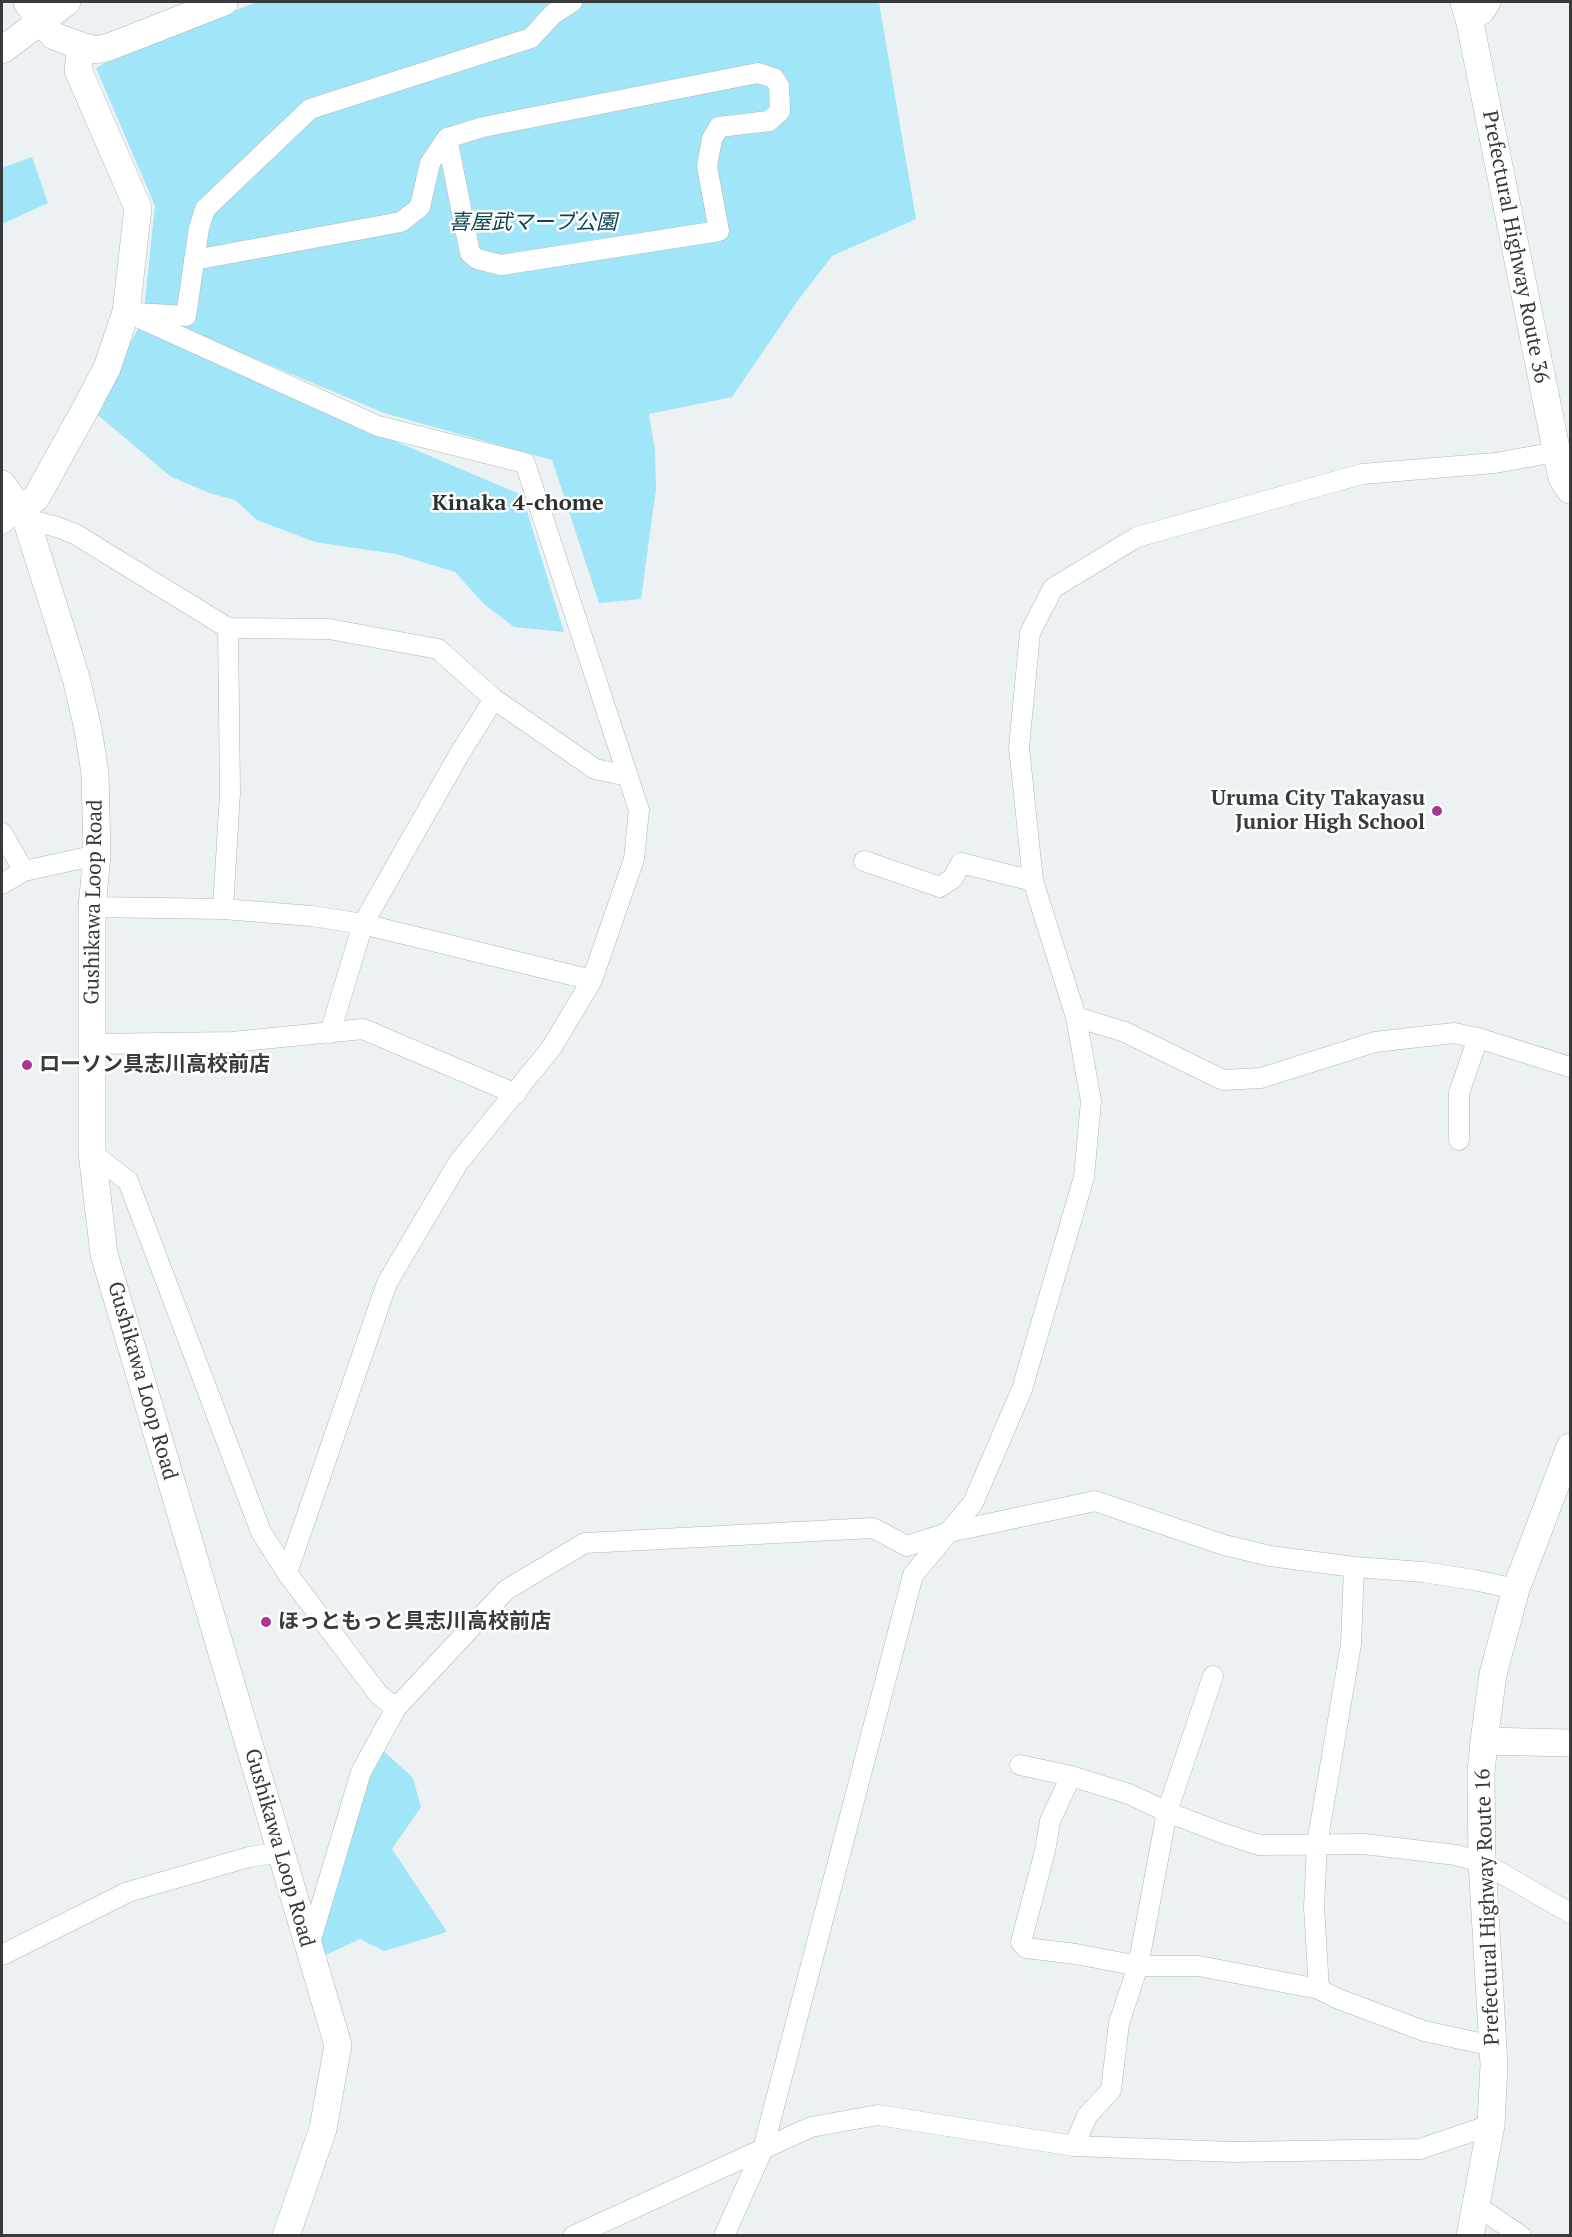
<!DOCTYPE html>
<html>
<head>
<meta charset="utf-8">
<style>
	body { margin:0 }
	#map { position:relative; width:1572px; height:2237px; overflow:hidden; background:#ecf2f4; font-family:"PT Serif",serif }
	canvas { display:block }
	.frame { position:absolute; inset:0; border:3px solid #383a3b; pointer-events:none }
</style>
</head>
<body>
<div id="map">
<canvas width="1572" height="2237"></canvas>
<div class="frame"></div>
</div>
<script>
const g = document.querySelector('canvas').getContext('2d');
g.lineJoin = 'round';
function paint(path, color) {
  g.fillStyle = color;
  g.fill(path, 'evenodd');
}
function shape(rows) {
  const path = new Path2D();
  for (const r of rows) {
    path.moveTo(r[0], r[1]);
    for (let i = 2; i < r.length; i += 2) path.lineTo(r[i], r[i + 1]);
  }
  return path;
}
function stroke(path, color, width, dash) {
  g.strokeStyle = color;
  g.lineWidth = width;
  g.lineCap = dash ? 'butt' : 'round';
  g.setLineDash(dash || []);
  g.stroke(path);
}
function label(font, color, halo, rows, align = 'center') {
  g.font = font + ' "PT Serif","Noto Sans JP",serif';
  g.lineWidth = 5;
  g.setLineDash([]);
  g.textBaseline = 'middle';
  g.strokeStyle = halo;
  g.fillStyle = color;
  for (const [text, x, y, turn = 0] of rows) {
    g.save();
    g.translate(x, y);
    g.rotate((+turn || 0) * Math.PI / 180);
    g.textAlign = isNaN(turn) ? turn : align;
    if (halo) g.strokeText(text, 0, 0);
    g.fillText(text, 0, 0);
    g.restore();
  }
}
const green = shape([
	[258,2,879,2,916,219,832,256,799,299,732,397,649,414,655,451,656,489,641,599,599,603,552,460,384,413,170,323,144,310,155,206,96,68,134,47],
	[32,157,48,203,2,224,2,168],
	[140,325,378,434,522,495,564,632,514,627,484,604,455,572,396,554,315,542,257,520,235,500,209,493,170,476,93,411],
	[376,1744,413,1778,421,1807,392,1849,447,1932,384,1951,360,1939,313,1961]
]);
const street = shape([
	[1470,23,1484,13,1491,2],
	[194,260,401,222,420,207,430,163,447,138,483,127,758,73,774,78,779,86,780,111,769,121,719,127,712,139,707,166,719,231,501,265,477,259,470,253,447,138],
	[126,312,378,426,525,463,639,810,634,859,592,980,552,1047,458,1163,387,1283,287,1573],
	[135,313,186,316,199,228,205,209,310,109,531,38,553,14,572,2],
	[26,519,57,527,75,534,228,628,329,629,438,649,494,699,595,769,628,776],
	[2,524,19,510],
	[2,833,24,871],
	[864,861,940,887,953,878,961,863,1033,881],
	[2,884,24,871,97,855],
	[92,907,223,909,312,916,363,924,592,980],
	[223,909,230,793,228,628],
	[1076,1017,1125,1032,1223,1080,1261,1078,1375,1042,1454,1033,1478,1038,1570,1067],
	[330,1033,363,924,460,753,494,699],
	[92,1044,232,1042,363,1029,516,1094],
	[1459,1140,1459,1093,1478,1038],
	[92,1153,128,1181,261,1532,287,1573,379,1695,396,1708],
	[1020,1765,1071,1776,1129,1794,1167,1812,1222,1833,1259,1845,1364,1844,1456,1855,1482,1862,1570,1913],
	[1071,1776,1050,1821,1045,1851,1021,1942,1026,1948,1076,1954,1138,1966,1199,1966,1319,1989,1336,1998,1424,2031,1493,2046],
	[309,1946,361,1772,396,1708,506,1590,585,1543,873,1528,907,1546,950,1532,1095,1501,1224,1545,1270,1556,1354,1567,1423,1572,1474,1580,1516,1589],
	[2,1955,128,1892,249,1857,281,1852],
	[1319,1989,1314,1907,1317,1844,1351,1644,1354,1567],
	[1074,2146,1087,2116,1111,2090,1119,2023,1138,1966,1167,1812,1213,1676],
	[1477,2206,1521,2236],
	[573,2236,811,2127,878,2115,1074,2146,1234,2152,1420,2149,1491,2125],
	[724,2236,763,2149,913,1575,973,1503,1022,1389,1084,1177,1091,1101,1076,1017,1033,881,1019,747,1030,633,1053,588,1137,537,1362,474,1495,463,1556,452]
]);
const secondary = shape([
	[27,2,41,22,54,36,81,46,96,50,109,47,224,2],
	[1464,2,1470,23,1562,478,1570,490],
	[2,50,67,2],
	[2,484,26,519,60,626,76,678,88,729,95,773,97,855,92,907,92,1153,104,1254,338,2045,323,2129,286,2236],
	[19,510,36,498,87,406,107,368,126,312,138,208,78,70,81,46],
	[1484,1741,1570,1743],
	[1470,2236,1491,2125,1494,2065,1482,1862,1481,1773,1484,1741,1493,1674,1516,1589,1570,1447]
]);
const markers = [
	[1437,811,6,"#a73793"],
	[27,1065,6,"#a73793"],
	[266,1622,6,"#a73793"]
];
const parkNames = [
	["喜屋武マーブ公園",533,223]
];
const streetNames = [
	["Prefectural Highway Route 36",1515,247,79],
	["Gushikawa Loop Road",94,902,-89],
	["Gushikawa Loop Road",142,1381,74],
	["Gushikawa Loop Road",279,1848,74],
	["Prefectural Highway Route 16",1488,1907,-92]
];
const poiNames = [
	["Uruma City Takayasu",1425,799,"right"],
	["Junior High School",1425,823,"right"],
	["ローソン具志川高校前店",39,1065],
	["ほっともっと具志川高校前店",278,1622]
];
const neighbourhoodNames = [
	["Kinaka 4-chome",518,504]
];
paint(green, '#a0e5f8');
stroke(street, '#b0b6b8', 21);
stroke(secondary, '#b0b6b8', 28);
stroke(street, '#fff', 20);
stroke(secondary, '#fff', 27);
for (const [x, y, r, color] of markers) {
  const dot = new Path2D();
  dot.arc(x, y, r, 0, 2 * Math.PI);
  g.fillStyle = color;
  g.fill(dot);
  stroke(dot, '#fff', 2);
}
label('italic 21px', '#0b4451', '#fff', parkNames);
label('21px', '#383a3b', '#fff', streetNames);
label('bold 21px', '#383a3b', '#fff', poiNames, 'left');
label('bold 22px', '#2c3132', '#fff', neighbourhoodNames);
</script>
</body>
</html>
